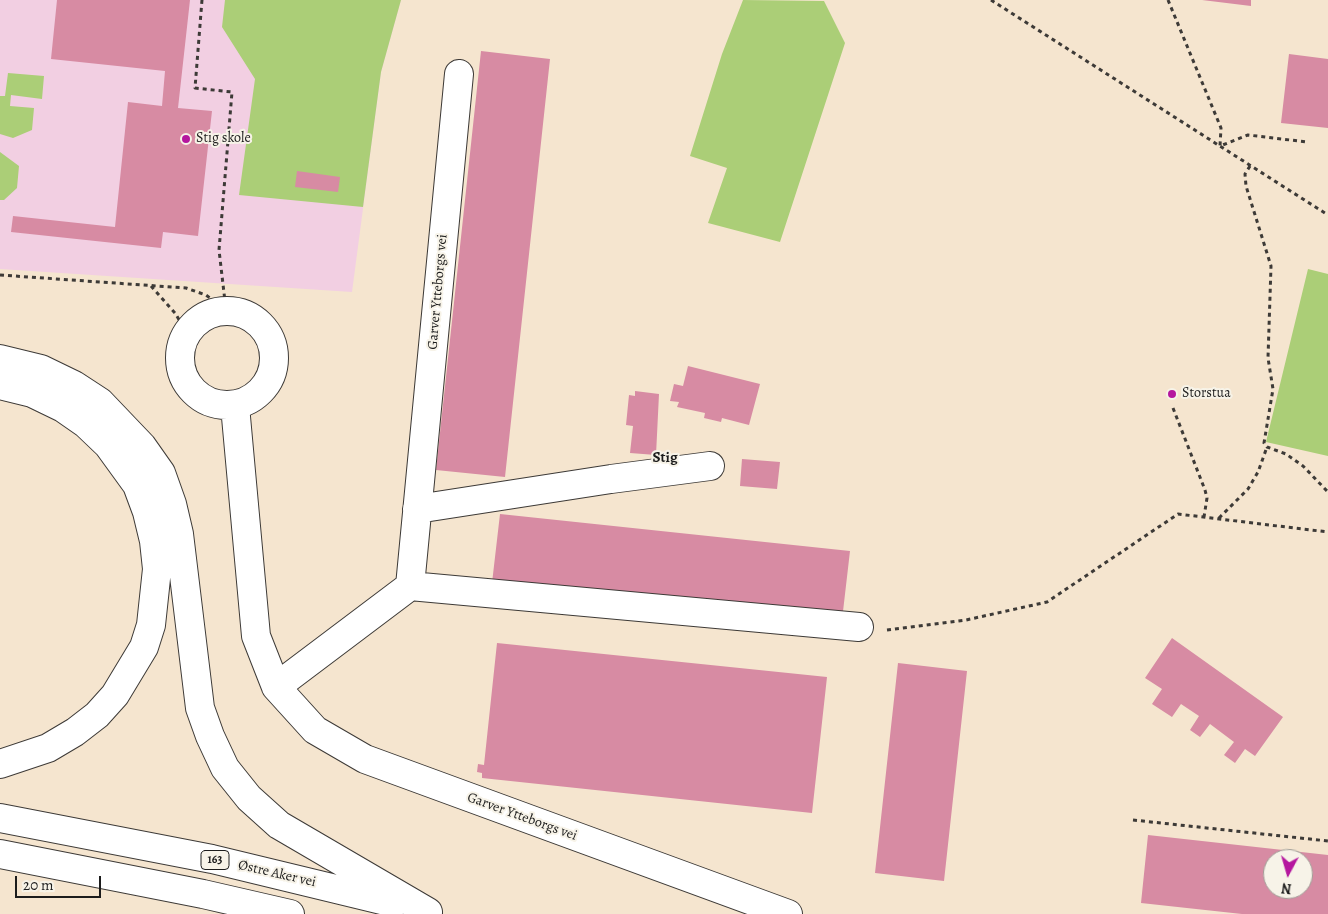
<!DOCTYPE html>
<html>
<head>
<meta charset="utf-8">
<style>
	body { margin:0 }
	#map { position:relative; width:1328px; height:914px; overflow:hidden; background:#f5e5cf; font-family:Alegreya,serif }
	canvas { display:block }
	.north { position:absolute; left:1263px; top:849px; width:50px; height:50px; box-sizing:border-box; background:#f7f3e8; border:1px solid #9f9d96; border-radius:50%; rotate:186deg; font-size:14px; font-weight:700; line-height:20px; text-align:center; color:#1c1c1c }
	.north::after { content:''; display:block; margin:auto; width:18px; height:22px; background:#b5179e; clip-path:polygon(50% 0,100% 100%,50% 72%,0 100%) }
	.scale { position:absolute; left:15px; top:876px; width:86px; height:22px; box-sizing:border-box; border:2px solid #1c1c1c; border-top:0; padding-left:6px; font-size:15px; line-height:18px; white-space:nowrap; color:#1c1c1c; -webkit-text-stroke:4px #f7f3e8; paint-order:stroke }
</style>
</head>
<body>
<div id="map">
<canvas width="1328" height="914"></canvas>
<div class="north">N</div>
<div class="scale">20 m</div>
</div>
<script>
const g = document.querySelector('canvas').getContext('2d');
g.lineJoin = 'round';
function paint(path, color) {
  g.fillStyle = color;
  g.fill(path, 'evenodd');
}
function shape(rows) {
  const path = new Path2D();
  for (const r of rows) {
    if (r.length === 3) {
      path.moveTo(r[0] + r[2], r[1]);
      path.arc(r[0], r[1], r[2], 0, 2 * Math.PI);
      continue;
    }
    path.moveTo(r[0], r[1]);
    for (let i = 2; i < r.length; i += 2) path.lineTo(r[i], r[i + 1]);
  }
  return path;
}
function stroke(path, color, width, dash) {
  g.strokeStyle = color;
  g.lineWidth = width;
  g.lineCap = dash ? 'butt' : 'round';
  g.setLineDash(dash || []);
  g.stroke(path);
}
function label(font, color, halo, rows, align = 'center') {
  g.font = font + ' Alegreya,serif';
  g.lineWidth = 4;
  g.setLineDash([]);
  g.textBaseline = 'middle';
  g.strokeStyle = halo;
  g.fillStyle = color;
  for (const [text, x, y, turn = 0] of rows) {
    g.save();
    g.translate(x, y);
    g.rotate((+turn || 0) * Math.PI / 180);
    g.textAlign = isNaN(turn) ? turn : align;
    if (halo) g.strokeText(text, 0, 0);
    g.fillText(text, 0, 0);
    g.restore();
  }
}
const built = shape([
	[0,0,401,0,381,72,352,292,0,269]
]);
const green = shape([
	[225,0,401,0,381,72,363,207,239,195,255,79,222,27],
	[743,0,824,1,845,43,780,242,708,223,727,168,690,156,722,54],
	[8,73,44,76,42,99,11,95,10,106,34,108,32,130,13,138,0,134,0,96,5,96],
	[0,152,19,166,17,188,4,200,0,200],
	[1308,269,1328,274,1328,456,1266,442]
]);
const building = shape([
	[57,0,190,0,178,108,212,111,198,236,163,232,161,248,11,232,13,216,115,227,128,102,162,106,165,71,51,59],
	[1202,0,1251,0,1251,6],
	[481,51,550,59,505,477,436,470],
	[1289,54,1328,59,1328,128,1281,123],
	[297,171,340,177,338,192,295,187],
	[688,366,760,384,749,425,722,418,721,422,704,418,705,413,677,407,679,402,670,401,674,384,683,386],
	[635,391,659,394,656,455,630,453,633,426,626,425,629,395,635,396],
	[742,459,780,462,777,489,740,486],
	[500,514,850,551,842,620,492,583],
	[1172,638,1283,717,1255,756,1245,749,1235,763,1224,755,1234,742,1210,724,1200,737,1190,730,1199,716,1181,704,1172,717,1152,704,1162,689,1145,678],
	[497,643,827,677,812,813,482,778,482,773,477,772,478,764,484,765],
	[898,663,967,671,944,881,875,873],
	[1148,835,1328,855,1328,914,1242,914,1141,903],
	[1273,859,1303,859,1303,889,1273,889]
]);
const path = shape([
	[202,0,195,88,232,92,219,250,226,310],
	[991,0,1328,215],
	[1168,0,1221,128,1220,146,1248,135,1307,142],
	[1250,166,1245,174,1246,186,1271,266,1268,358,1273,389,1264,443,1267,447,1286,454,1303,466,1328,492],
	[0,275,186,288,206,295,226,310],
	[151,286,175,313,187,333],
	[1173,408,1205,490,1207,498,1204,517],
	[1219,518,1248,489,1258,472,1267,447],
	[887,630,966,620,1047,602,1178,514,1328,532],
	[1133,820,1328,841]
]);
const minor = shape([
	[227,358,47],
	[235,406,256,636,276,687,315,730,365,759,788,914],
	[417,509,611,479,710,466],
	[410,586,459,74],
	[276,687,410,586,859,627]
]);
const highway = shape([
	[0,359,41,369,74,385,100,402,142,446,161,473,172,504,179,534,200,708,210,736,225,768,249,798,279,825,428,912],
	[0,385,32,393,63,408,86,424,108,445,137,485,147,512,154,541,157,569,151,625,144,647,115,695,97,715,75,732,48,748,0,764],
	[0,818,212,859,394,903],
	[0,854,203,894,290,914]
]);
const markers = [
	[186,139,5,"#b5179e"],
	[1172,394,5,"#b5179e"]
];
const shields = [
	[215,860,28]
];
const shieldNames = [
	["163",215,860]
];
const poiNames = [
	["Stig skole",196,139],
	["Storstua",1182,394]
];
const streetNames = [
	["Garver Ytteborgs vei",438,292,-85],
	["Garver Ytteborgs vei",522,817,20],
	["Østre Aker vei",277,874,13]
];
const neighbourhoodNames = [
	["Stig",665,458]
];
paint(built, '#f2cfe2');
paint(green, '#abce77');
paint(building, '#d78ba3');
stroke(minor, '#3d3a37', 30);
stroke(highway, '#3d3a37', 30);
stroke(path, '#3d3a37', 3, [4, 4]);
stroke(minor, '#fff', 28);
stroke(highway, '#fff', 28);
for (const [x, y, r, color] of markers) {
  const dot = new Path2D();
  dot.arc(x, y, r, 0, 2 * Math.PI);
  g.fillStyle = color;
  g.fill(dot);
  stroke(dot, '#f7f3e8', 2);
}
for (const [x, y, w] of shields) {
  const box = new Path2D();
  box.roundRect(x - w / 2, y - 9.5, w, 19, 4);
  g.fillStyle = '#f7f3e8';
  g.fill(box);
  stroke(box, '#1c1c1c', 1);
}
label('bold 12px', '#1c1c1c', null, shieldNames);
label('14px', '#1c1c1c', '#f7f3e8', poiNames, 'left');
label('14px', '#1c1c1c', '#f7f3e8', streetNames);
label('bold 15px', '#1c1c1c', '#f7f3e8', neighbourhoodNames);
</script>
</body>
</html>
